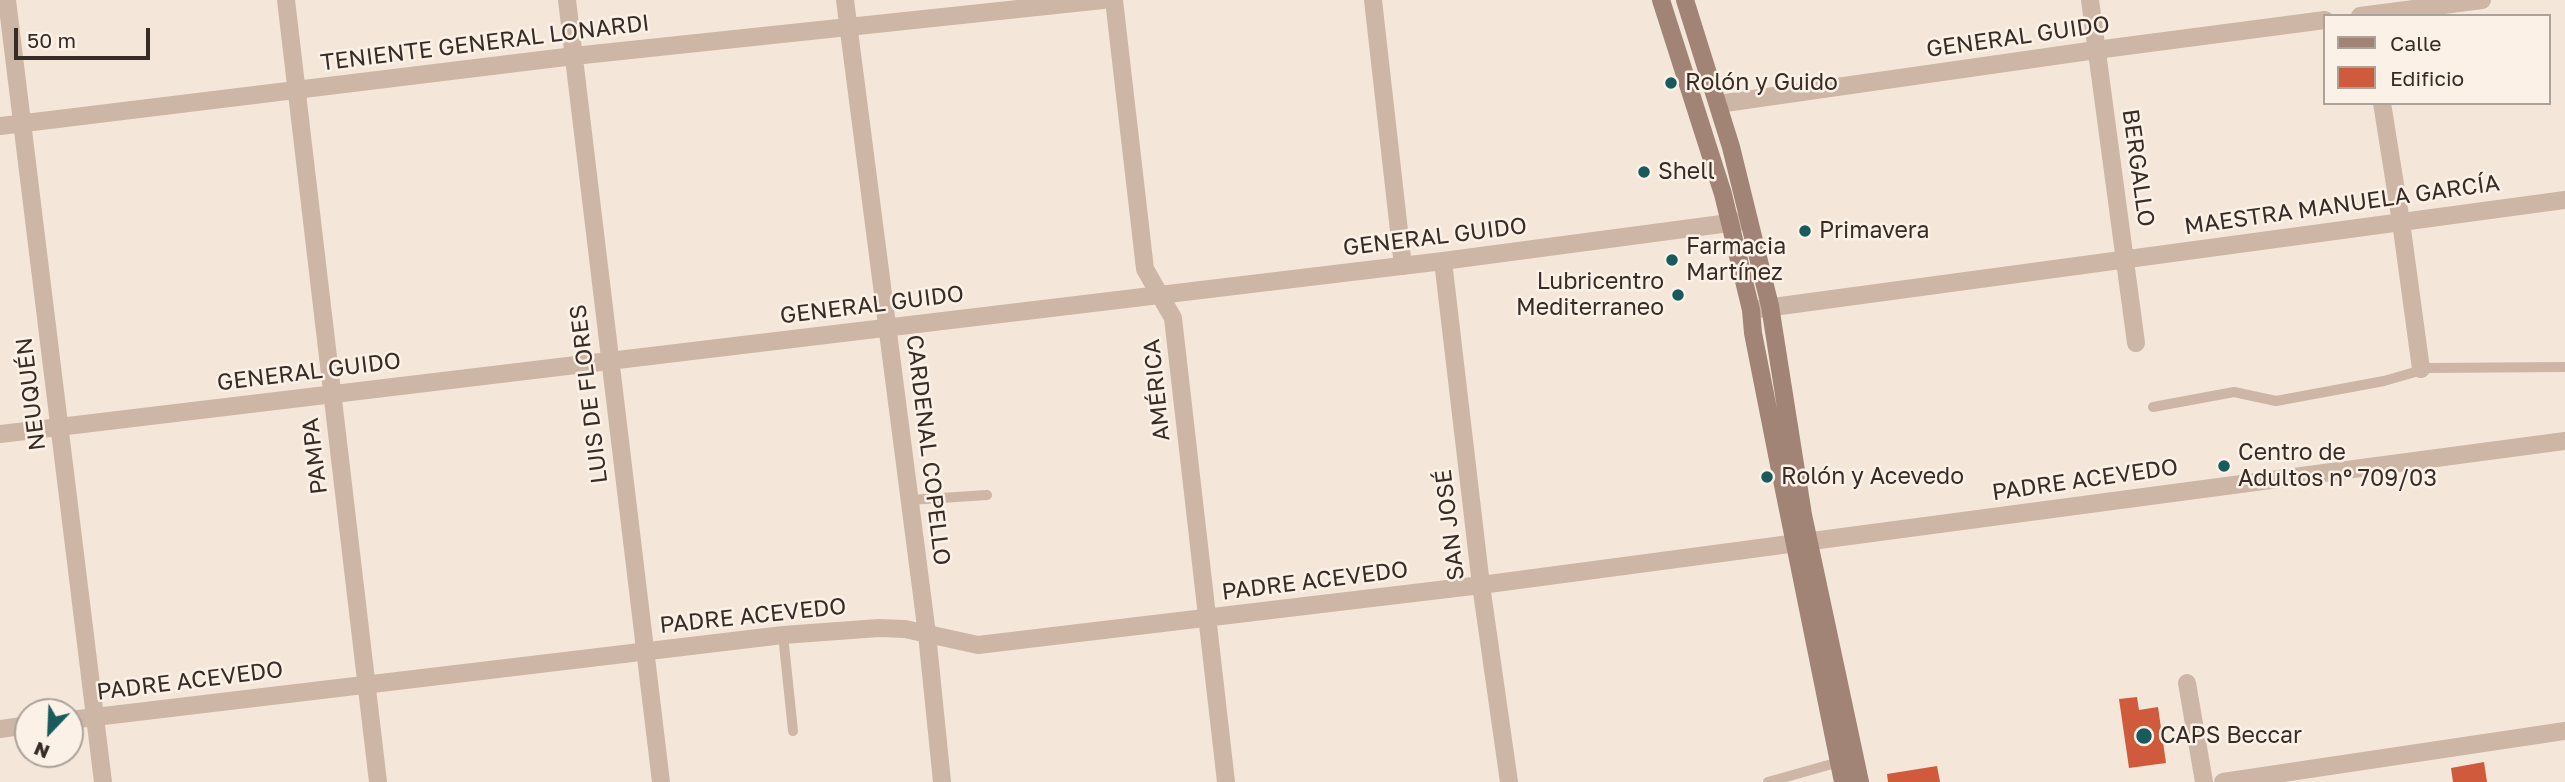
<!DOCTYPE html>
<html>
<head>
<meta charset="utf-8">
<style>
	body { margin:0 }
	#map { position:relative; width:2565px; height:782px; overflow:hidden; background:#f4e7da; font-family:"Golos Text",sans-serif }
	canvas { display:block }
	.legend { position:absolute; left:2323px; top:14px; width:228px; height:91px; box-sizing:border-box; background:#fbf1e7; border:2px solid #ada29a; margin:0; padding:9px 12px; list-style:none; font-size:21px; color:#382c27 }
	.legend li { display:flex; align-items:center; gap:14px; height:35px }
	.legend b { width:35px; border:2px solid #ada29a }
	.north { position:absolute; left:14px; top:698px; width:70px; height:70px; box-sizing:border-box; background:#fbf1e7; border:2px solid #ada29a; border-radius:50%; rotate:203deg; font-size:19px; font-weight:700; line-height:28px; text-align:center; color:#382c27 }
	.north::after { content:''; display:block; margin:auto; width:24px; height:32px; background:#195b5d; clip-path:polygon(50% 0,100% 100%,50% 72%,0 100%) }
	.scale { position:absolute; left:14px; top:28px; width:136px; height:32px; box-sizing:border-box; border:4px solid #382c27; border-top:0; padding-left:9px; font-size:21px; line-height:24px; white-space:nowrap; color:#382c27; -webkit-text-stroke:5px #fbf1e7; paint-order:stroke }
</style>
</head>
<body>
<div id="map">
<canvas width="2565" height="782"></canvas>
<ul class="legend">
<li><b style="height:9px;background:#a18476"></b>Calle</li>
<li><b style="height:19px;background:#d05b3c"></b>Edificio</li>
</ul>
<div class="north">N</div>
<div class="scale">50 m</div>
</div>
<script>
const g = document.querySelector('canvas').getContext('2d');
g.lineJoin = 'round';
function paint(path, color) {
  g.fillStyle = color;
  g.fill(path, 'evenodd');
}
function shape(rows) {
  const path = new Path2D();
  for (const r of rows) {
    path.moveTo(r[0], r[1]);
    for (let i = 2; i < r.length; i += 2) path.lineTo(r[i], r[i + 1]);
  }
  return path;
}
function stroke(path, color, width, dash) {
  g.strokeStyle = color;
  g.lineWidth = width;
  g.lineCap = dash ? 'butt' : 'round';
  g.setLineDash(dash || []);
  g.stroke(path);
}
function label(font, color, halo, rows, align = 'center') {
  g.font = font + ' "Golos Text",sans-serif';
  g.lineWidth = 5;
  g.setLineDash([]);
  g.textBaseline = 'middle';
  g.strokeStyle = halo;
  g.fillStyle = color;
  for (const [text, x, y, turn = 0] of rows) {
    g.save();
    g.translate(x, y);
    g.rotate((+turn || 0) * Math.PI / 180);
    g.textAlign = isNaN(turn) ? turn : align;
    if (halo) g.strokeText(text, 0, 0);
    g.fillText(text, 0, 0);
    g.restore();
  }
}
const building = shape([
	[2137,697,2139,710,2158,707,2166,763,2129,768,2119,699],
	[2484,762,2487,782,2453,782,2451,768],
	[1937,766,1940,782,1888,782,1887,774]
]);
const service = shape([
	[2153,407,2234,392,2276,401,2384,381,2429,368,2565,367],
	[910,500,987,495],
	[783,635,793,731],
	[1768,782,1839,762]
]);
const minor = shape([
	[7,0,103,782],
	[286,0,378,782],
	[567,0,661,782],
	[845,0,927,634,942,782],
	[1114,0,1145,269,1173,318,1226,782],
	[1373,0,1403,266],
	[2090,0,2136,343],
	[2360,16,2482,0],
	[2382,103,2401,222,2421,369],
	[1718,104,2096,50,2325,20],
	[0,126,574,56,1103,0],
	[1443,261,1481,585,1509,782],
	[1751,310,2565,200],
	[0,434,1443,261,1744,221],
	[2187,683,2204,782],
	[70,720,783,635,879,628,905,629,978,645,1481,585,2565,441],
	[0,729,28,725],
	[2223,782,2565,731]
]);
const secondary = shape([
	[1661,0,1723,194,1751,310,1753,333,1781,475,1843,782],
	[1685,0,1731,147,1770,306,1803,515,1860,782]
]);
const markers = [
	[1671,83,7,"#195b5d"],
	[1644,172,7,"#195b5d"],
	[1805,231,7,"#195b5d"],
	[1672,260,7,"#195b5d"],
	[1678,295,7,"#195b5d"],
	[2224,466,7,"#195b5d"],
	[1767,477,7,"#195b5d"],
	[2144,736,9,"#195b5d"]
];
const streetNames = [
	["GENERAL GUIDO",2018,37,-8],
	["TENIENTE GENERAL LONARDI",485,43,-7],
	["BERGALLO",2138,168,82],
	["MAESTRA MANUELA GARCÍA",2342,205,-8],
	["GENERAL GUIDO",1435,237,-7],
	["GENERAL GUIDO",872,305,-7],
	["GENERAL GUIDO",309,372,-7],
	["AMÉRICA",1157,390,-96],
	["NEUQUÉN",31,394,-97],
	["LUIS DE FLORES",589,394,-97],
	["CARDENAL COPELLO",928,450,83],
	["PAMPA",315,456,-97],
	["PADRE ACEVEDO",2085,480,-8],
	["SAN JOSÉ",1450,525,-97],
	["PADRE ACEVEDO",1315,581,-7],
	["PADRE ACEVEDO",753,616,-6],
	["PADRE ACEVEDO",190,681,-7]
];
const poiNames = [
	["Rolón y Guido",1685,83],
	["Shell",1658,172],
	["Primavera",1819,231],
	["Farmacia",1686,247],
	["Martínez",1686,273],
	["Lubricentro",1664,282,"right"],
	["Mediterraneo",1664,308,"right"],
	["Centro de",2238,453],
	["Adultos nº 709/03",2238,479],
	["Rolón y Acevedo",1781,477],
	["CAPS Beccar",2160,736]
];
paint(building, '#d05b3c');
stroke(service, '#cdb6a5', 10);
stroke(minor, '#cdb6a5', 18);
stroke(secondary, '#a18476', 18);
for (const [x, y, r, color] of markers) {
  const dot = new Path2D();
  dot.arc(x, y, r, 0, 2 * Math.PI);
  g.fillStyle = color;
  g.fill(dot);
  stroke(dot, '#fbf1e7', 2.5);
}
label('23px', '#382c27', '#fbf1e7', streetNames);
label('23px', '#382c27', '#fbf1e7', poiNames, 'left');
</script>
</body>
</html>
